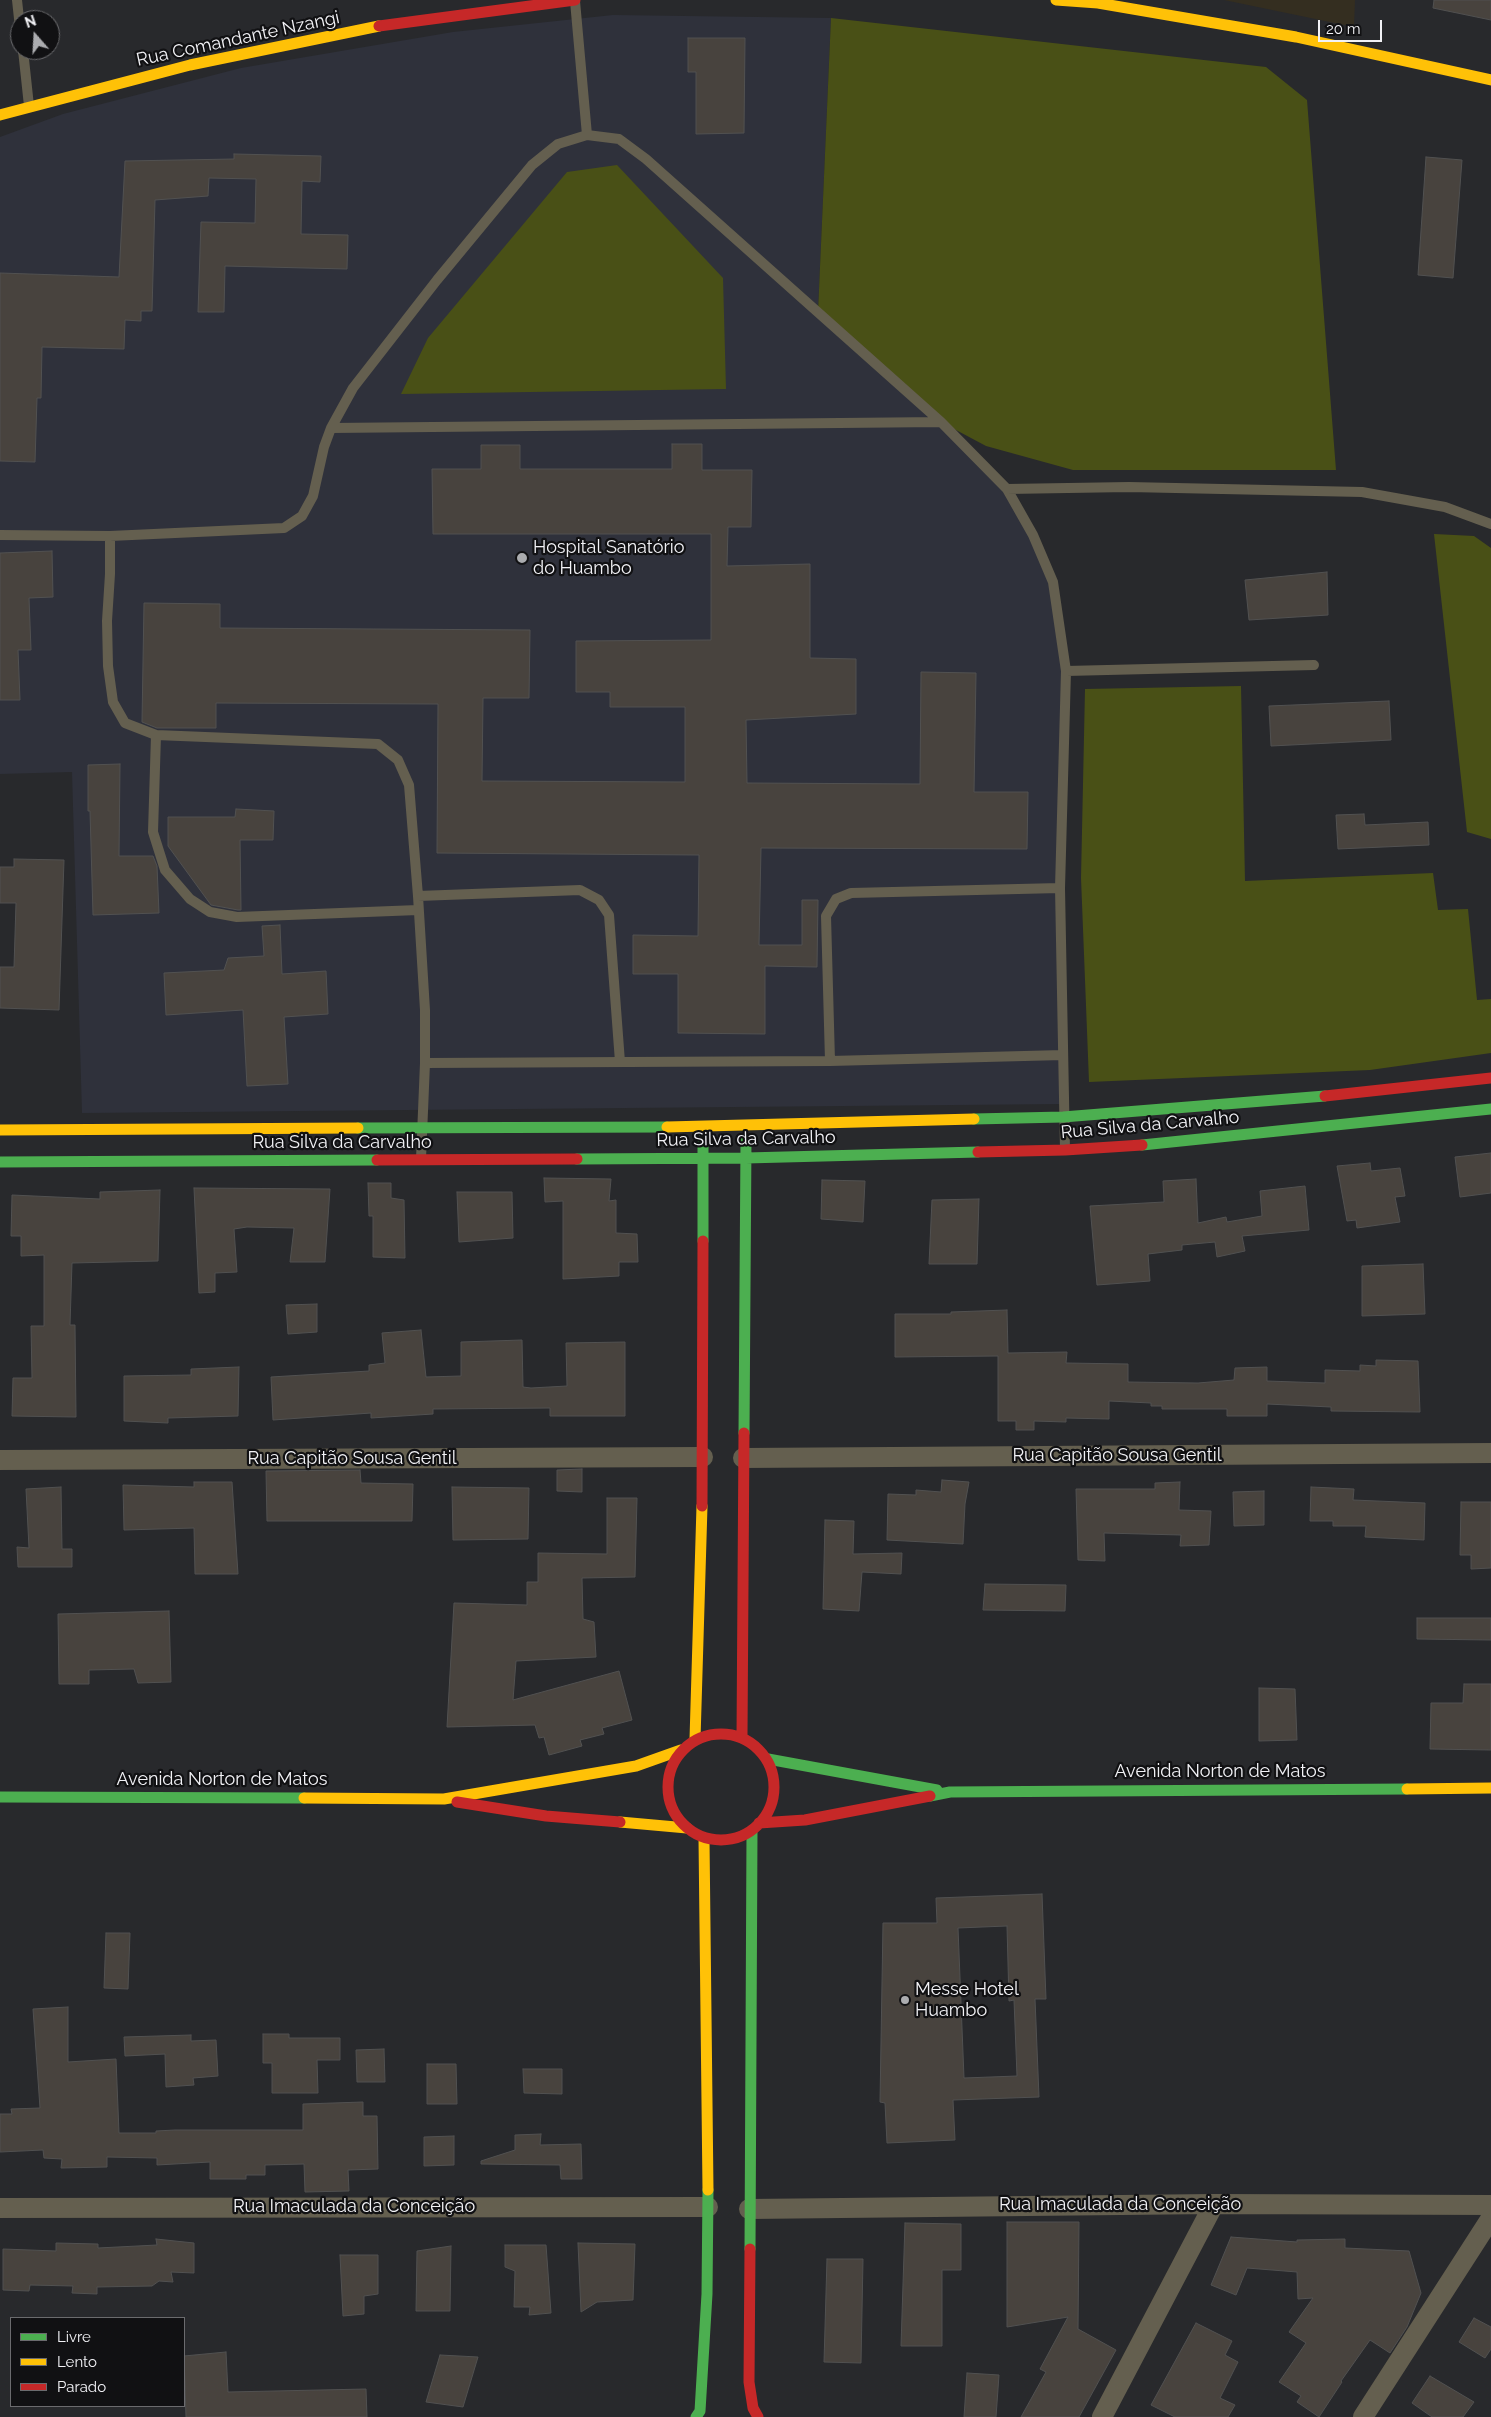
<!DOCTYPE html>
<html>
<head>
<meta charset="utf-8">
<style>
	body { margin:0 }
	#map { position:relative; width:1491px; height:2417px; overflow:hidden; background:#28292c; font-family:Raleway,sans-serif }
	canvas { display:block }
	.legend { position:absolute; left:10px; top:2317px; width:175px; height:90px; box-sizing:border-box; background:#111113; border:1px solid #6b6b6e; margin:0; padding:6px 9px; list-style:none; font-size:15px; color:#f2f2f6 }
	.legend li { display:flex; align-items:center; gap:10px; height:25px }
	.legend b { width:25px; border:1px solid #6b6b6e }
	.north { position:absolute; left:10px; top:10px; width:50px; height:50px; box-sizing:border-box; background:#111113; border:1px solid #6b6b6e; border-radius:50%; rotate:341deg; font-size:14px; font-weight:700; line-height:20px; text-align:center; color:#f2f2f6 }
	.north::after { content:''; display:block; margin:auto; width:18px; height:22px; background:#abacaf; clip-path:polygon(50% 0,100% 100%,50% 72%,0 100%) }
	.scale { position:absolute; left:1318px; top:20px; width:64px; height:22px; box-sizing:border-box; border:2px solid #f2f2f6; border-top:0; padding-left:6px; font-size:15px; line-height:18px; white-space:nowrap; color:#f2f2f6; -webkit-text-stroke:4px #111113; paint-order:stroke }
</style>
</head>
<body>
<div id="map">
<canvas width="1491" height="2417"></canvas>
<ul class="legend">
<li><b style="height:6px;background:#4caf50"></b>Livre</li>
<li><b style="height:6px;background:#ffc107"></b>Lento</li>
<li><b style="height:6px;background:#c62828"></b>Parado</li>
</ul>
<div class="north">N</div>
<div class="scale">20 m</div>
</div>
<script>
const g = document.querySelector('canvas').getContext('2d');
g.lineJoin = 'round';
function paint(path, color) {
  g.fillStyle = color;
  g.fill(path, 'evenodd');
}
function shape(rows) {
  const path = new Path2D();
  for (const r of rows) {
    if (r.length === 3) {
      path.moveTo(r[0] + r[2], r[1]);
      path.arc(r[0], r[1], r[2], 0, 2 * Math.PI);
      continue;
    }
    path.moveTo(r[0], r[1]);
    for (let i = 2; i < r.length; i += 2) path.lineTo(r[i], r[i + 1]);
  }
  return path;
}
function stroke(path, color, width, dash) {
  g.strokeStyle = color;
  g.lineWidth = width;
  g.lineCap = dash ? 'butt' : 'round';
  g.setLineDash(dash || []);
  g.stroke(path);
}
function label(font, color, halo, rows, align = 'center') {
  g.font = font + ' Raleway,sans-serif';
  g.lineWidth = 4.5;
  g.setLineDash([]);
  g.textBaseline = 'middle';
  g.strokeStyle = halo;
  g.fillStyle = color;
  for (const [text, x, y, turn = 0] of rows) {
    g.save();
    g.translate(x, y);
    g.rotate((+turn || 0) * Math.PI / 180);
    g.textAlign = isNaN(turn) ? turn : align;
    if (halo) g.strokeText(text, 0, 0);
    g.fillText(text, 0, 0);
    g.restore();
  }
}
const built = shape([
	[613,15,831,18,818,312,1007,489,1053,582,1066,671,1063,1104,82,1113,72,772,0,774,0,137,63,114,241,68,453,32]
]);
const education = shape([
	[1224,0,1355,0,1354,27]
]);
const green = shape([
	[831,18,1266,67,1307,100,1336,470,1073,470,986,446,941,422,818,312],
	[617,165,723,278,726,389,401,394,428,338,567,172],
	[1434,534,1474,536,1491,548,1491,839,1467,832],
	[1241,686,1245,881,1433,873,1438,910,1468,909,1477,1000,1491,999,1491,1053,1370,1070,1089,1082,1081,878,1085,689]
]);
const building = shape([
	[1434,0,1491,0,1491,20,1433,8,1434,0],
	[688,38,745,38,744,133,696,134,696,72,688,72,688,38],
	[234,154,321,156,320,182,302,181,301,234,348,235,347,269,225,266,224,312,198,312,201,222,255,223,256,179,209,178,208,196,155,200,152,311,141,311,141,321,125,320,124,349,42,347,41,398,37,398,35,462,0,461,0,273,119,277,125,161,234,159,234,154],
	[1426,157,1462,160,1453,278,1418,275,1426,157],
	[672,444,702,444,702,470,752,470,751,527,728,527,727,566,810,564,810,658,856,659,856,714,746,720,747,783,920,784,921,672,976,673,974,792,1028,792,1027,849,761,848,759,945,802,945,802,900,818,900,817,967,765,966,765,1034,678,1033,678,974,633,974,633,935,698,936,699,855,437,853,438,704,216,703,216,728,157,728,142,722,144,603,220,604,220,628,530,630,529,698,483,698,482,781,685,782,685,707,610,707,610,692,576,692,576,641,711,640,711,534,433,534,432,469,481,469,481,445,520,445,520,469,672,469,672,444],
	[52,551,53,597,29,598,31,650,18,650,20,700,0,700,0,553,52,551],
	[1327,572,1328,615,1249,620,1245,580,1327,572],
	[1389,701,1391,740,1271,746,1269,706,1389,701],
	[120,764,119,856,153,856,157,866,159,913,93,915,90,811,88,811,88,765,120,764],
	[236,809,274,811,273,840,240,840,241,910,238,910,211,905,168,846,168,817,235,817,236,809],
	[1364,814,1365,825,1428,822,1429,845,1338,849,1336,815,1364,814],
	[14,859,64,860,59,1010,0,1008,0,967,14,967,16,903,0,903,0,867,14,867,14,859],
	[280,925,282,974,326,971,328,1014,284,1017,288,1084,247,1086,243,1010,166,1015,164,973,224,970,228,958,264,956,262,926,280,925],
	[1491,1153,1491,1193,1460,1197,1455,1157,1491,1153],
	[1370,1163,1371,1171,1400,1168,1405,1196,1395,1197,1400,1222,1357,1228,1356,1220,1347,1221,1337,1166,1370,1163],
	[544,1178,611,1179,609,1201,616,1200,616,1233,637,1234,638,1262,619,1262,619,1276,563,1279,563,1201,545,1202,544,1178],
	[1196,1179,1198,1223,1226,1217,1227,1222,1262,1216,1260,1191,1305,1186,1309,1230,1242,1236,1245,1251,1217,1257,1215,1242,1182,1245,1182,1250,1148,1254,1150,1281,1097,1285,1090,1206,1164,1202,1163,1181,1196,1179],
	[822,1180,865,1181,863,1222,821,1219,822,1180],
	[368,1183,391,1183,391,1198,404,1200,405,1258,373,1257,373,1216,369,1216,368,1183],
	[194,1188,330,1189,325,1262,290,1262,294,1228,247,1227,234,1229,237,1272,215,1273,215,1292,199,1293,194,1188],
	[160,1190,158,1261,72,1263,70,1325,75,1325,76,1417,12,1416,13,1378,32,1378,31,1326,44,1326,44,1255,21,1256,21,1236,11,1236,12,1195,100,1199,100,1192,160,1190],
	[457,1192,512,1192,513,1238,459,1242,457,1192],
	[979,1199,977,1264,929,1264,932,1200,979,1199],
	[1423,1264,1425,1314,1362,1316,1362,1266,1423,1264],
	[317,1304,317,1332,288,1334,286,1305,317,1304],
	[1007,1310,1008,1353,1067,1352,1066,1363,1128,1364,1128,1382,1198,1383,1234,1380,1235,1368,1267,1367,1267,1381,1325,1383,1325,1370,1360,1371,1360,1365,1376,1366,1376,1360,1418,1361,1420,1412,1331,1411,1331,1407,1267,1404,1267,1416,1227,1416,1227,1409,1162,1409,1162,1406,1151,1406,1151,1403,1109,1401,1109,1419,1066,1418,1066,1422,1034,1421,1034,1430,1016,1430,1016,1421,998,1421,998,1356,895,1357,895,1314,951,1314,951,1312,1007,1310],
	[421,1330,426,1377,461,1376,461,1342,522,1340,523,1387,531,1388,567,1386,566,1343,625,1342,625,1416,550,1416,550,1408,433,1409,433,1414,371,1418,371,1413,273,1420,271,1377,369,1371,369,1365,385,1363,382,1333,421,1330],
	[239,1367,238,1416,168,1418,168,1423,124,1421,124,1376,191,1375,191,1369,239,1367],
	[582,1469,582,1492,557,1491,557,1470,582,1469],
	[360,1470,361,1483,413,1484,412,1521,267,1521,266,1471,360,1470],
	[942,1480,969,1482,965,1504,963,1544,887,1540,888,1494,916,1495,916,1490,941,1492,942,1480],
	[194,1482,232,1482,238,1574,195,1574,194,1528,124,1530,123,1485,194,1487,194,1482],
	[1180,1482,1179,1510,1211,1511,1209,1545,1180,1546,1181,1535,1104,1533,1105,1561,1078,1560,1076,1489,1155,1489,1155,1483,1180,1482],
	[61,1487,62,1549,72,1549,72,1567,18,1567,17,1547,29,1548,26,1489,61,1487],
	[452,1487,529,1488,528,1539,453,1540,452,1487],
	[1311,1487,1354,1489,1353,1500,1425,1503,1424,1540,1365,1537,1366,1526,1333,1526,1333,1521,1310,1521,1311,1487],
	[1264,1491,1264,1525,1234,1526,1233,1492,1264,1491],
	[607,1498,637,1498,635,1577,582,1578,583,1619,594,1622,596,1657,516,1661,513,1700,619,1671,632,1720,602,1728,604,1734,580,1740,582,1746,549,1755,544,1737,539,1738,535,1725,447,1727,454,1603,527,1605,527,1582,538,1582,538,1553,607,1554,607,1498],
	[1461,1502,1491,1502,1491,1568,1471,1569,1471,1555,1460,1555,1461,1502],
	[825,1520,854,1521,853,1554,902,1553,901,1574,862,1572,859,1611,823,1609,825,1520],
	[985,1584,1066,1585,1065,1611,983,1610,985,1584],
	[169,1611,171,1682,138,1683,134,1669,89,1670,89,1684,59,1684,58,1614,169,1611],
	[1417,1618,1491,1618,1491,1640,1417,1639,1417,1618],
	[1464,1684,1491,1684,1491,1750,1430,1749,1431,1703,1463,1703,1464,1684],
	[1259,1688,1295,1689,1297,1740,1259,1741,1259,1688],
	[1042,1894,1046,1999,1035,1999,1039,2097,953,2100,955,2140,887,2143,885,2103,880,2102,883,1923,937,1923,936,1898,1042,1894],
	[1007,1926,1009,2001,1014,2000,1017,2076,964,2078,958,1928,1007,1926],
	[106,1933,130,1933,128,1989,104,1988,106,1933],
	[68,2007,68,2062,116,2059,119,2133,156,2133,156,2131,175,2130,303,2130,303,2104,363,2102,363,2116,377,2116,378,2169,348,2170,349,2191,305,2192,304,2164,265,2165,265,2175,246,2175,246,2179,210,2179,210,2162,157,2165,157,2158,107,2157,107,2167,61,2168,62,2159,44,2158,43,2150,0,2152,0,2114,12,2114,11,2109,40,2108,33,2009,68,2007],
	[263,2034,289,2034,289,2038,340,2038,340,2060,317,2060,318,2093,272,2093,272,2063,263,2063,263,2034],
	[191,2035,191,2041,216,2040,218,2076,193,2078,194,2085,166,2087,165,2054,125,2056,124,2037,191,2035],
	[384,2049,385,2082,357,2082,356,2050,384,2049],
	[427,2064,456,2064,457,2104,427,2104,427,2064],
	[523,2069,562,2069,562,2094,524,2093,523,2069],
	[541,2134,540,2145,581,2144,582,2179,561,2179,560,2165,481,2164,481,2161,515,2150,515,2135,541,2134],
	[454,2136,454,2165,424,2166,424,2137,454,2136],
	[1007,2222,1079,2222,1078,2329,1116,2350,1079,2417,1021,2417,1046,2372,1040,2369,1068,2317,1007,2327,1007,2222],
	[905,2223,961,2224,961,2270,942,2270,942,2346,901,2346,905,2223],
	[1231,2237,1297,2242,1297,2240,1345,2239,1345,2248,1409,2251,1421,2293,1407,2327,1390,2353,1370,2340,1341,2381,1342,2382,1319,2417,1297,2402,1301,2396,1279,2382,1306,2343,1289,2332,1313,2298,1298,2299,1297,2272,1247,2268,1236,2295,1211,2285,1231,2237],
	[156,2239,194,2243,194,2273,171,2272,173,2282,159,2281,152,2286,97,2287,97,2294,72,2293,73,2286,30,2285,29,2291,3,2290,3,2249,56,2251,56,2243,98,2244,98,2248,157,2245,156,2239],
	[578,2243,635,2244,633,2300,597,2302,581,2312,578,2243],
	[505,2245,546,2245,551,2313,529,2315,530,2307,514,2307,515,2271,505,2267,505,2245],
	[451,2246,450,2311,416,2311,417,2251,451,2246],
	[340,2255,378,2255,378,2294,364,2296,364,2314,343,2316,340,2255],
	[827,2259,863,2259,861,2363,824,2362,827,2259],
	[1474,2318,1491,2327,1491,2349,1485,2358,1459,2342,1474,2318],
	[1196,2323,1232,2341,1225,2355,1238,2362,1220,2398,1235,2405,1228,2417,1175,2417,1151,2405,1196,2323],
	[226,2352,228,2392,366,2389,367,2417,186,2417,184,2356,226,2352],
	[440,2355,478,2357,463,2407,426,2402,440,2355],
	[967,2373,999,2375,996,2417,964,2417,967,2373],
	[1430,2376,1474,2402,1463,2417,1432,2417,1412,2403,1430,2376]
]);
const lane = shape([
	[17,0,20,28],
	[575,1,587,135],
	[23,50,29,106],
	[941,422,331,428,324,447,313,496,302,516,284,528,110,536,110,574,107,621,108,666,113,702,125,723,156,735,378,744,398,760,409,785,418,896,425,1010,425,1063,830,1061,1063,1055],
	[331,428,353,388,437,280,532,165,558,144,587,135,619,139,646,159,941,422,1007,489,1033,535,1053,582,1066,671,1060,888,1065,1150],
	[1007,489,1129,487,1362,492,1445,507,1491,524],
	[0,535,110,536],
	[1066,671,1314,665],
	[156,735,153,832,165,870,190,899,210,912,237,917,418,910],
	[418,896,580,890,599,900,609,915,620,1062],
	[830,1061,826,916,836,899,851,893,1060,888],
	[421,1159,425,1063]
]);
const street = shape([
	[743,1458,1491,1453],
	[0,1460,703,1457],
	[0,2208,708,2207],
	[749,2209,1214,2204,1491,2205],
	[1102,2417,1214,2204],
	[1363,2417,1491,2218]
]);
const fast = shape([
	[974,1119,1063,1117,1325,1096],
	[358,1128,667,1127],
	[703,1139,703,1241],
	[1142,1145,1491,1109],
	[577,1159,746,1158,978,1152],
	[0,1162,377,1160],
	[744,1433,746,1141],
	[768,1759,937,1790],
	[930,1796,950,1792,1407,1789],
	[0,1797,304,1798],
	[750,2249,752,1832],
	[696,2417,700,2411,707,2294,708,2190]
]);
const slow = shape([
	[1056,0,1098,3,1296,37,1491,80],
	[0,115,190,65,379,26],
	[667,1127,974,1119],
	[0,1130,358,1128],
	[695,1739,702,1506],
	[1407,1789,1491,1788],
	[304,1798,444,1799,636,1766,681,1750],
	[620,1822,687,1828],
	[704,1839,708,2190]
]);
const jam = shape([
	[379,26,575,0],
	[1325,1096,1491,1078],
	[978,1152,1065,1150,1142,1145],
	[377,1160,577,1159],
	[702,1506,703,1241],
	[721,1787,53],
	[742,1737,744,1433],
	[457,1802,546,1816,620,1822],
	[759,1823,805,1820,930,1796],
	[750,2249,749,2382,753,2408,758,2417]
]);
const markers = [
	[522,558,6,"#abacaf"],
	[905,2000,5,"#abacaf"]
];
const streetNames = [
	["Rua Comandante Nzangi",238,39,-12],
	["Rua Silva da Carvalho",1150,1125,-5],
	["Rua Silva da Carvalho",746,1139,-1],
	["Rua Silva da Carvalho",342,1143],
	["Rua Capitão Sousa Gentil",1117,1456],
	["Rua Capitão Sousa Gentil",352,1459],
	["Avenida Norton de Matos",1220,1772],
	["Avenida Norton de Matos",222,1780],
	["Rua Imaculada da Conceição",1120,2205],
	["Rua Imaculada da Conceição",354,2207]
];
const poiNames = [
	["Hospital Sanatório",533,548],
	["do Huambo",533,569],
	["Messe Hotel",915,1990],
	["Huambo",915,2011]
];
paint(built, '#2f313b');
paint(education, '#342e20');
paint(green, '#495016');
paint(building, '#48433e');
stroke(building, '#515151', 1);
stroke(lane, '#645f4f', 10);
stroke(street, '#645f4f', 20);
stroke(fast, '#4caf50', 11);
stroke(slow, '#ffc107', 11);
stroke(jam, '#c62828', 11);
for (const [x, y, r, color] of markers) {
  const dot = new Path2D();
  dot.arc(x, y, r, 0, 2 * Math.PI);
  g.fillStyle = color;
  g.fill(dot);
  stroke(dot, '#111113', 2);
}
label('18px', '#f2f2f6', '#111113', streetNames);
label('18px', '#f2f2f6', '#111113', poiNames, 'left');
</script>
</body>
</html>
